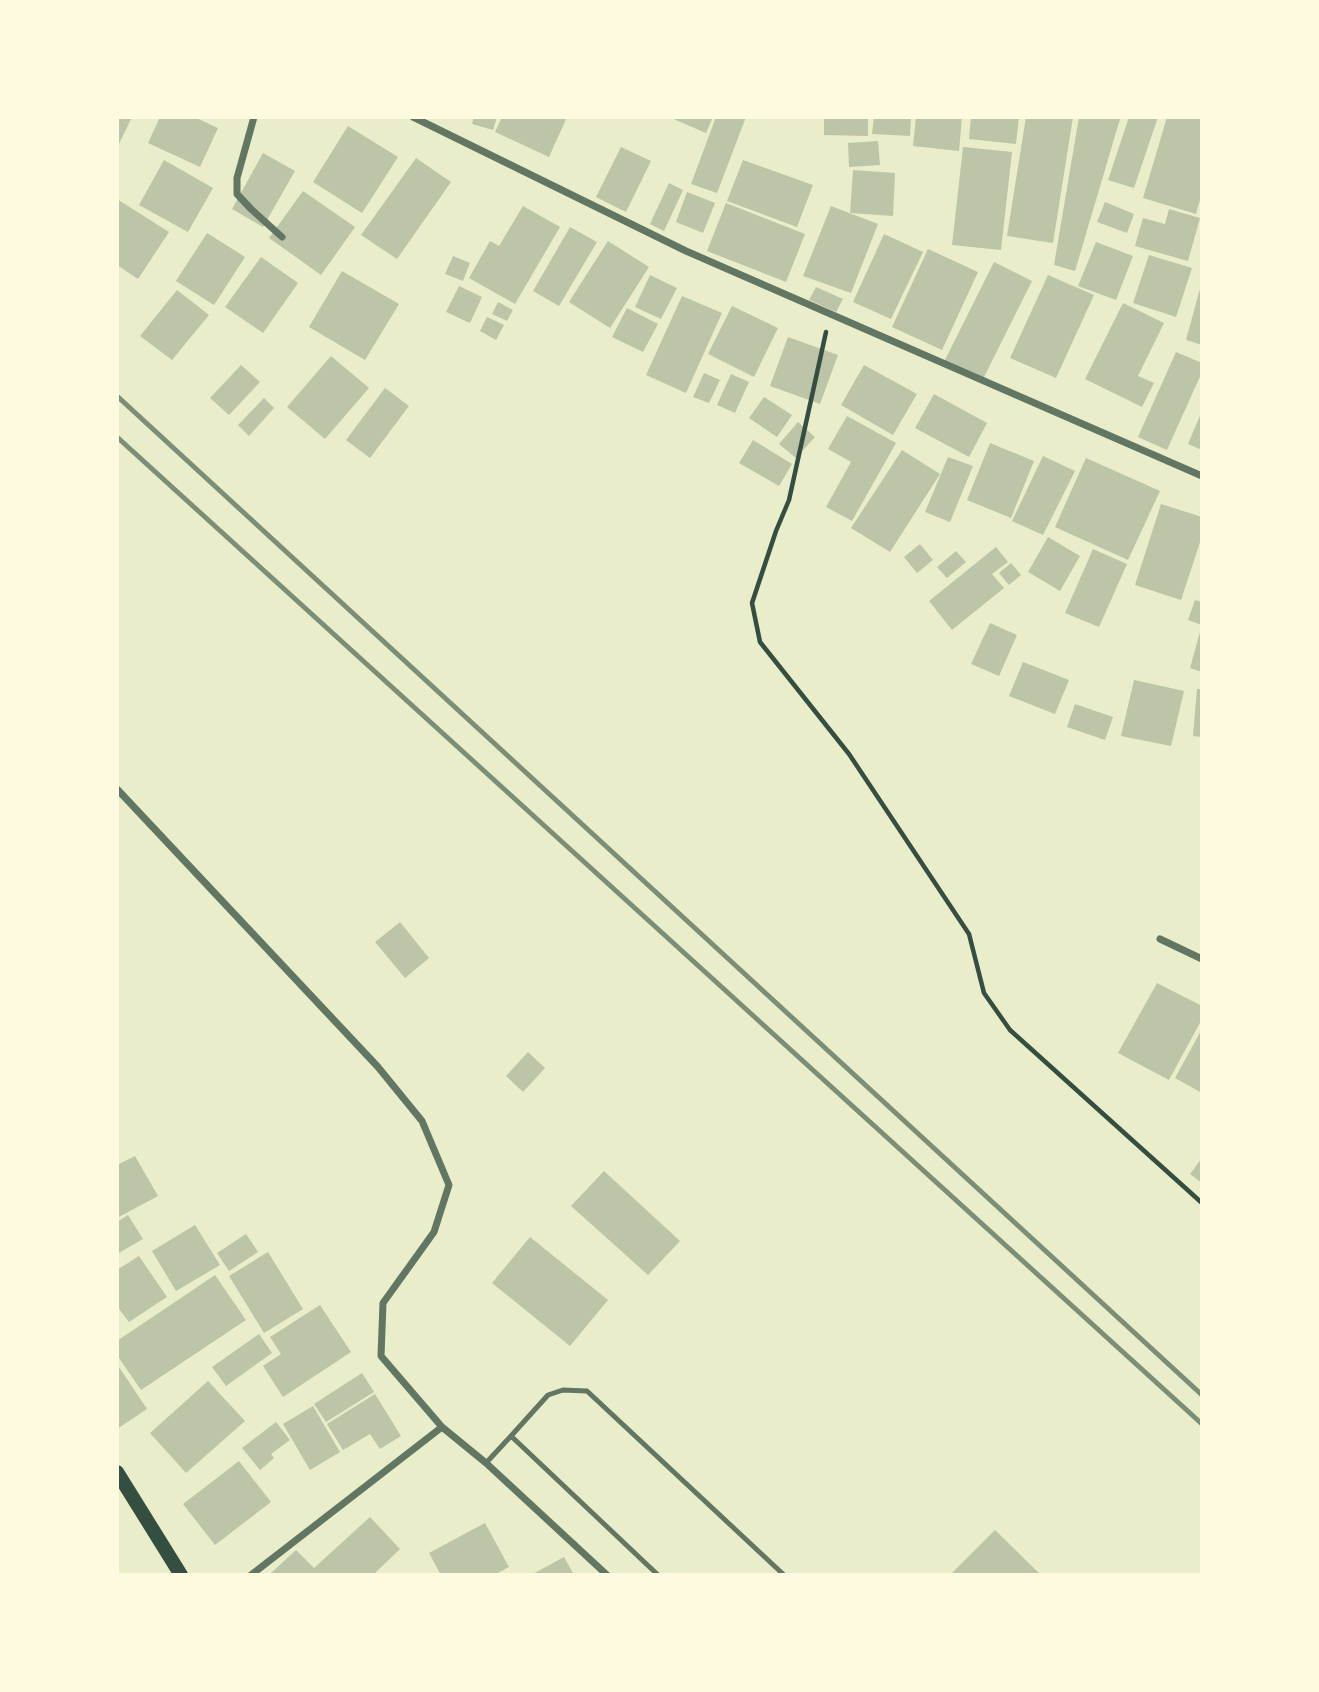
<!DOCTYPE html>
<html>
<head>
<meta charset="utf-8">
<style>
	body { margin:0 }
	#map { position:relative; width:1319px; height:1692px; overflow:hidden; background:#e9edc9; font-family:"Times New Roman",serif }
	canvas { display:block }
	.frame { position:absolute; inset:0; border:119px solid #fefae0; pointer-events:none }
</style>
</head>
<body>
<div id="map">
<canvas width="1319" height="1692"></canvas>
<div class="frame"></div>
</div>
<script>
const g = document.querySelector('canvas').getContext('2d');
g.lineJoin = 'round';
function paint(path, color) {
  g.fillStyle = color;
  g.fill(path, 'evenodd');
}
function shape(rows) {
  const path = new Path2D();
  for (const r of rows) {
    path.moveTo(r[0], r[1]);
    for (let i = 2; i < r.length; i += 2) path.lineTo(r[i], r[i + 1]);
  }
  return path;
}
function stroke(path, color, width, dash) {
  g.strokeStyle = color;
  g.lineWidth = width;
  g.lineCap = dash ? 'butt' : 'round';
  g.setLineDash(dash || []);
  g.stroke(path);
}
const building = shape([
	[117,117,132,117,117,148],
	[160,117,194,117,218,128,200,167,148,143],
	[474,117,497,117,493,130,472,124],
	[502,117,567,117,549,157,495,132],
	[669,117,713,117,706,133],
	[716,117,746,117,717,193,691,184],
	[824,117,868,117,868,136,824,135],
	[874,117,911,117,910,136,872,134],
	[916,117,962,117,959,151,913,146],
	[971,117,1019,117,1016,144,969,139],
	[1026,117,1073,117,1053,243,1007,236],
	[1079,117,1112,117,1120,119,1075,271,1054,265],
	[1129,117,1158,117,1134,188,1108,180],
	[1167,117,1202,118,1202,193,1196,214,1143,198],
	[348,126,398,157,362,213,313,182],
	[878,141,880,165,849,167,848,143],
	[621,147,651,161,626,212,596,197],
	[963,147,1012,152,1001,250,952,245],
	[263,153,295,171,263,227,232,209],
	[416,158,451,182,397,259,361,235],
	[164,160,213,188,188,232,139,205],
	[743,160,813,185,797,227,727,201],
	[853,170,895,173,893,216,850,213],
	[669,183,683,190,664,231,650,224],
	[303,191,355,227,321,275,269,238],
	[687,192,715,203,703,233,676,222],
	[117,199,169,232,138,279,117,265],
	[1105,202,1134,214,1127,233,1097,222],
	[726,203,805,234,786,282,707,251],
	[523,206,560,227,515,304,469,278,490,241,499,246],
	[831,206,878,224,851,293,803,276],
	[1169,209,1200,218,1188,261,1135,246,1143,218,1165,224],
	[570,227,597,242,559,306,533,291],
	[207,233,245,257,214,305,176,281],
	[884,234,923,252,891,319,853,302],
	[608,241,649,267,610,328,569,302],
	[1096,242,1133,256,1116,300,1078,286],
	[928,249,978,272,942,350,892,327],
	[1149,255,1192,268,1176,317,1133,303],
	[453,256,470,263,463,281,445,274],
	[261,257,298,283,263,333,225,307],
	[994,262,1032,281,982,381,944,362],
	[342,271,399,304,365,360,309,327],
	[650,275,677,288,661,319,635,307],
	[1048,275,1094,295,1056,378,1010,358],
	[1201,285,1202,285,1202,345,1186,340],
	[459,286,482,297,470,323,446,312],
	[816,287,843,299,836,312,809,300],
	[177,290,209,315,172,360,140,336],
	[682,296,722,313,686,393,646,375],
	[498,302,513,310,507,321,492,314],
	[1123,303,1164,323,1138,376,1154,383,1142,407,1085,379],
	[732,306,778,328,754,377,708,354],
	[627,308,658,324,643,352,612,337],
	[487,317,504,325,496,340,480,331],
	[788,337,838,355,820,404,770,386],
	[1176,352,1202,363,1202,372,1167,450,1138,437],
	[331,356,369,388,325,439,287,407],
	[241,365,260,382,229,415,210,398],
	[864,365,917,394,893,435,841,405],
	[704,373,720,380,709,403,693,397],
	[731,374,749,382,735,413,717,405],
	[385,388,409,406,370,458,346,440],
	[934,394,987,423,969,457,915,428],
	[764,397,792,415,777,437,749,418],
	[264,398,274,408,249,436,238,425],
	[1202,411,1202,450,1188,444],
	[847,416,896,443,852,521,826,507,851,462,828,449],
	[798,422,815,437,796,458,779,444],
	[753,440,792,464,779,486,739,463],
	[990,443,1034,461,1011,518,967,500],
	[902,450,940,474,890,552,851,528],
	[1043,456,1075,471,1043,535,1012,521],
	[948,457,973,466,950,522,925,512],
	[1086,458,1160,491,1128,560,1055,527],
	[1161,504,1202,517,1202,536,1181,600,1135,585],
	[1048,537,1080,556,1060,591,1028,572],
	[920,544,933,560,917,573,904,557],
	[996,547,1008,562,992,574,1004,588,952,630,929,601],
	[1093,549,1127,564,1099,627,1065,613],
	[956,551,966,562,947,578,937,567],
	[1011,563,1021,575,1009,585,999,573],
	[1195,600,1202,602,1202,625,1188,620],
	[990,623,1017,635,999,676,971,664],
	[1200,632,1202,632,1202,672,1190,668],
	[1023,662,1069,680,1055,714,1009,696],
	[1134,680,1184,691,1171,746,1121,736],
	[1197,689,1202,689,1202,737,1193,736],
	[1075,704,1113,717,1105,740,1067,727],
	[400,922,429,958,405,978,375,942],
	[1157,983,1202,1006,1202,1019,1169,1080,1118,1053],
	[1202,1029,1202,1093,1175,1078],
	[528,1052,545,1068,523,1092,506,1076],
	[135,1156,158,1196,117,1218,117,1165],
	[1202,1158,1202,1183,1190,1174],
	[604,1171,680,1241,648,1275,571,1206],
	[128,1215,143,1239,117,1254,117,1222],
	[195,1225,220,1265,176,1291,152,1251],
	[246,1234,258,1252,229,1271,217,1253],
	[530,1237,608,1300,570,1346,492,1283],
	[268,1252,303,1309,264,1333,229,1276],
	[139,1256,167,1297,129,1322,117,1306,117,1270],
	[215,1275,246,1320,141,1390,117,1355,117,1341],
	[320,1305,351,1352,283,1397,263,1366,281,1354,270,1337],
	[259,1334,272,1353,226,1386,212,1367],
	[117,1364,147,1409,117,1429],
	[362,1373,374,1392,326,1422,314,1404],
	[208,1381,245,1421,186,1473,150,1433],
	[375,1394,401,1436,380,1449,370,1434,343,1450,327,1424],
	[313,1406,340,1452,310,1470,283,1424],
	[276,1422,290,1440,271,1454,274,1458,260,1470,242,1448],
	[239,1461,271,1502,215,1545,183,1504],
	[370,1517,400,1549,373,1575,269,1575,296,1550,314,1568],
	[485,1523,509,1567,494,1575,441,1575,429,1553],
	[995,1530,1041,1575,950,1575],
	[564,1557,574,1575,531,1575]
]);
const path = shape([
	[826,332,789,500,776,531,752,603,760,642,849,754,969,934,984,993,1010,1030,1202,1203]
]);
const service = shape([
	[511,1436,548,1395,563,1390,587,1391,784,1575],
	[486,1463,511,1436,658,1575]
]);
const minor = shape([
	[254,117,237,178,237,194,251,209,282,237],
	[413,117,686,251,1202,476],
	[117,789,378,1067,422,1121,449,1185,434,1232,383,1303,381,1356,442,1427,486,1463,607,1575],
	[1160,939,1202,959],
	[251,1575,442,1427]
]);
const secondary = shape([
	[117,1472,181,1575]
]);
const rail = shape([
	[117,396,1202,1395],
	[117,437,1202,1424]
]);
paint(building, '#bcc5a7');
stroke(path, '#344e41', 4.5);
stroke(service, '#617663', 5);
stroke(minor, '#617663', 7);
stroke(secondary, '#344e41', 14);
stroke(rail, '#7c8e77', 5);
</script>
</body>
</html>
